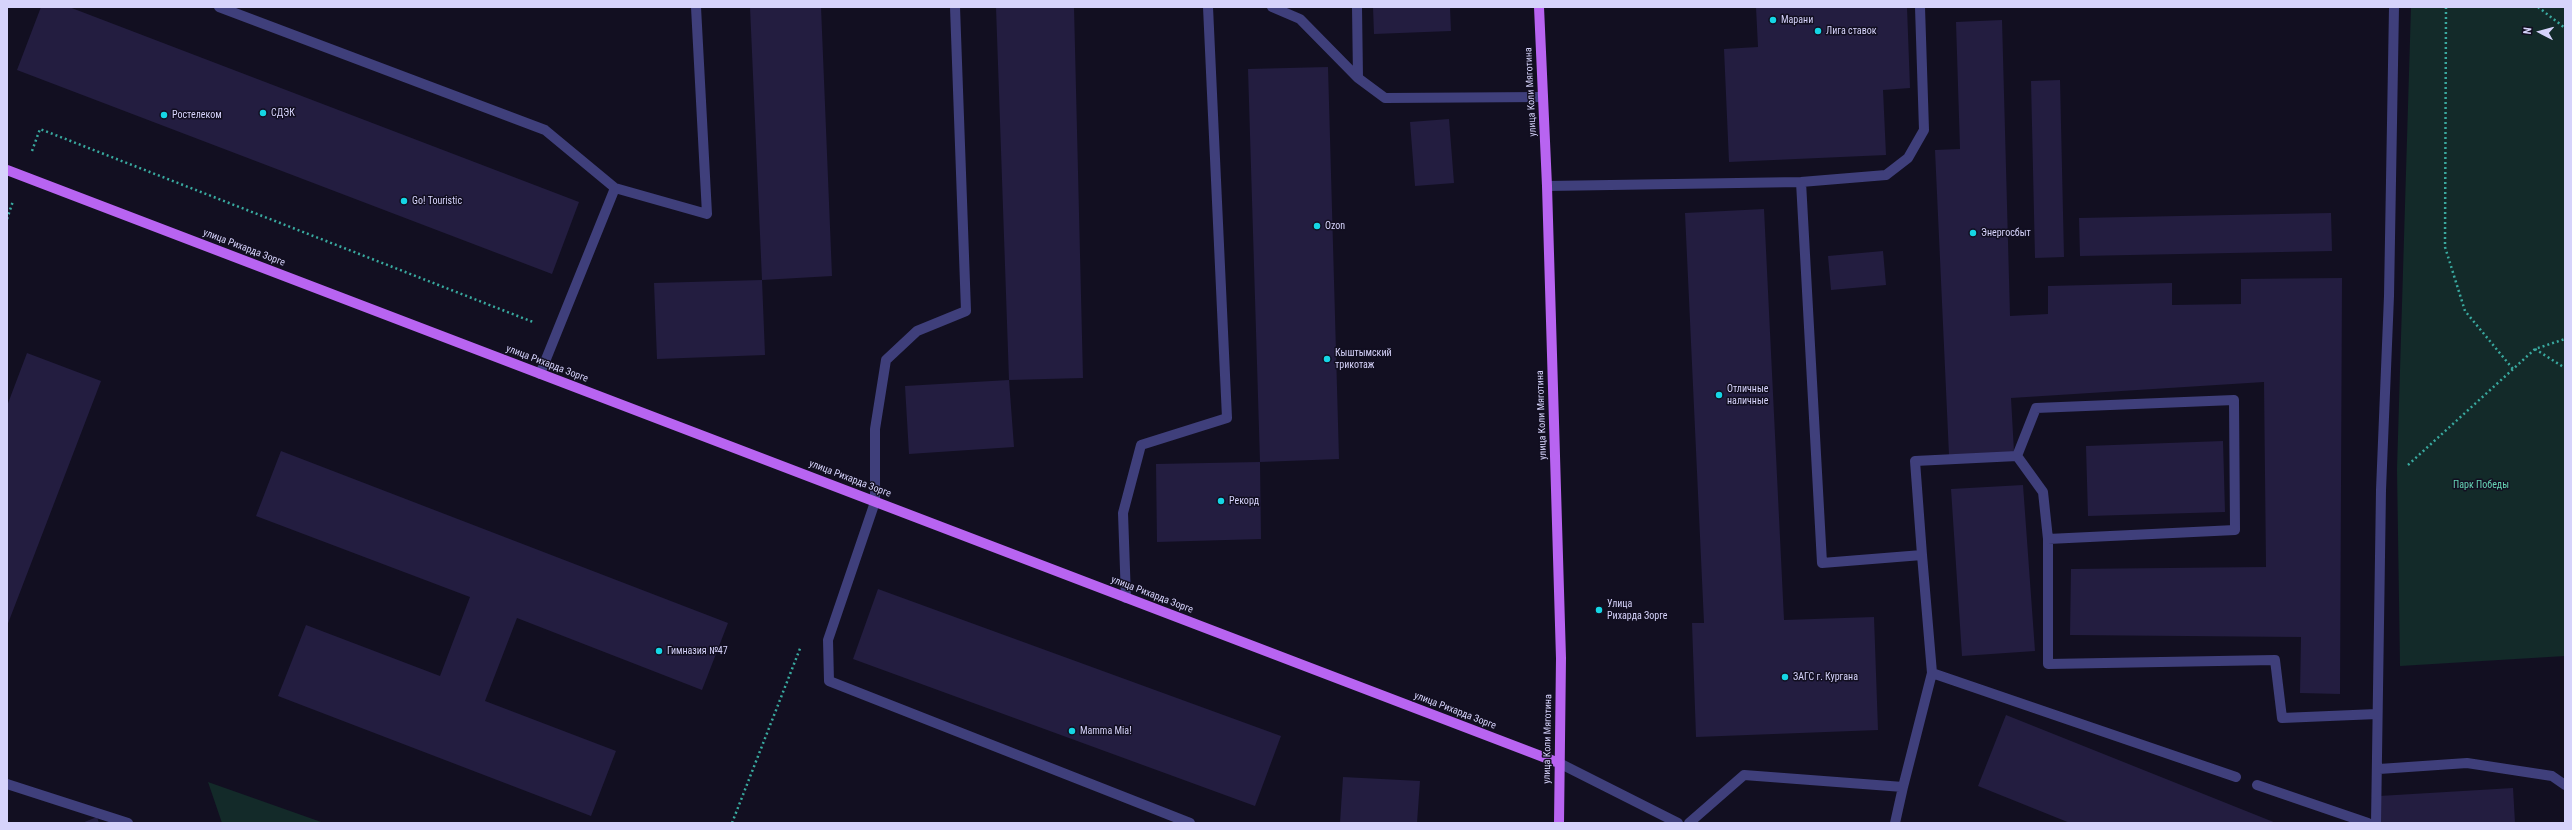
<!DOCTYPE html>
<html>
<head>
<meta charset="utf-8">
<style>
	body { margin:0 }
	#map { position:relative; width:2572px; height:830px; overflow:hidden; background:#120f21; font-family:"Roboto Condensed",sans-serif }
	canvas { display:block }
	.frame { position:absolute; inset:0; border:8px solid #d6d3fb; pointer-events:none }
	.north { position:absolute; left:2520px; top:12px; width:40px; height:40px; -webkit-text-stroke:3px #120f21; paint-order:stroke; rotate:276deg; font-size:11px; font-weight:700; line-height:16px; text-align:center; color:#d6d3fb }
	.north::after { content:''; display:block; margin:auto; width:14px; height:18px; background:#d6d3fb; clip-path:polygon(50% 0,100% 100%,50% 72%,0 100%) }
</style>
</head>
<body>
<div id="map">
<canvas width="2572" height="830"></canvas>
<div class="frame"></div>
<div class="north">N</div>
</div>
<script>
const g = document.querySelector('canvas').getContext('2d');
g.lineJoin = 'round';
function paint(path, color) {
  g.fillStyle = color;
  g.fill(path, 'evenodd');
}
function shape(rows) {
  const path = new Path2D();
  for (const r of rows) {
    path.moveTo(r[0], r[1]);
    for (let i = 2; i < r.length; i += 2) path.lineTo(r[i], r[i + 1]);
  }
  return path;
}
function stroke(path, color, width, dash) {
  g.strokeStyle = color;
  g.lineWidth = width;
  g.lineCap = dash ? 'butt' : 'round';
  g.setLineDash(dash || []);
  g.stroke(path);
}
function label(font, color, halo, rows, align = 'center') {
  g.font = font + ' "Roboto Condensed",sans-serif';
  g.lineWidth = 3;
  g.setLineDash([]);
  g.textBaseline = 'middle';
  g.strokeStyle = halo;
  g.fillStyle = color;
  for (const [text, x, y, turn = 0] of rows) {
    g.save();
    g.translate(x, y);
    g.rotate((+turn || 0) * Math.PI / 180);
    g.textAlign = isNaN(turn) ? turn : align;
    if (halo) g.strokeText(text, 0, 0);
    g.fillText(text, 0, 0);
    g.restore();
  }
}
const green = shape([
	[2411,7,2565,7,2565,656,2400,666,2397,469],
	[208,782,324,823,222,823]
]);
const building = shape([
	[41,7,69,7,579,202,552,274,17,70],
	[750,7,821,7,832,276,762,280],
	[996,7,1074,7,1083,378,1009,380],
	[1373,7,1450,7,1451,31,1374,34],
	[1756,7,1907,7,1910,88,1883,90,1886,155,1729,162,1724,49,1758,47],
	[2002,20,2010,316,2048,314,2048,286,2172,283,2172,305,2241,304,2241,279,2342,278,2340,694,2300,693,2301,637,2070,635,2071,569,2266,567,2264,382,2011,398,2014,452,1949,455,1935,150,1960,149,1956,22],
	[1328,67,1339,459,1260,462,1248,69],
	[2060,80,2064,257,2035,258,2031,81],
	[1449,119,1454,183,1415,186,1410,122],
	[1764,209,1784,620,1874,617,1878,730,1696,737,1692,623,1704,623,1685,213],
	[2331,213,2332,251,2080,256,2079,218],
	[1883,251,1886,285,1831,290,1828,256],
	[762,280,765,355,657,359,654,283],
	[27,353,101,381,7,626,7,406],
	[1009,380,1014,447,909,454,905,386],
	[2223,441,2225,512,2088,516,2086,446],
	[281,451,728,623,702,690,517,618,485,701,616,751,591,816,278,696,306,625,440,676,470,597,256,516],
	[1260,462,1261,539,1157,542,1156,464],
	[2023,485,2035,651,1962,656,1951,489],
	[878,589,1281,736,1255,806,853,659],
	[2006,715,2276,823,2070,823,1978,786],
	[1343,777,1420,781,1417,823,1340,823],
	[2513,788,2515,823,2381,823,2379,796],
	[97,817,99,823,82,823]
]);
const path = shape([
	[2446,7,2445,247,2465,311,2513,369],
	[2538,7,2565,28],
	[32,151,40,129,533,322],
	[7,219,13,201],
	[2535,349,2565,368],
	[2408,465,2535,349,2565,339],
	[732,823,801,646]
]);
const minor = shape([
	[219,7,545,130,615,188,707,214,696,7],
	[955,7,966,311,917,331,886,360,875,429,875,502,828,640,829,681,1190,823],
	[1272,7,1300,19,1358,78],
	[1357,7,1358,78,1385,98,1543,97],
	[1801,182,1822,563,1922,555,1932,673,1903,787],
	[1547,186,1801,182,1886,175,1908,158,1924,130,1920,7],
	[540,374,615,188],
	[2048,539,2048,664,2275,660,2282,718,2377,714],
	[1922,555,1915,461,2017,456,2036,408,2234,400,2235,530,2048,539,2043,492,2017,456],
	[1126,598,1123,513,1141,445,1227,418,1208,7],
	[1932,673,2236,777],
	[1559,763,1678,823],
	[2379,769,2467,763,2552,776,2565,785],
	[7,784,128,823],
	[2257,785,2368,823],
	[1689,823,1744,775,1903,787,1895,823],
	[2376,823,2381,490,2389,296,2394,7]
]);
const major = shape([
	[1539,7,1547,186,1561,658,1559,823],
	[7,170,1559,763]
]);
const markers = [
	[1773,20,4,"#15d6e5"],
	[1818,31,4,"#15d6e5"],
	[263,113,4,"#15d6e5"],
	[164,115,4,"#15d6e5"],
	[404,201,4,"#15d6e5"],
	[1317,226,4,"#15d6e5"],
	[1973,233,4,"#15d6e5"],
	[1327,359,4,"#15d6e5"],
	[1719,395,4,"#15d6e5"],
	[1221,501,4,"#15d6e5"],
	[1599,610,4,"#15d6e5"],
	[659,651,4,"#15d6e5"],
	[1785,677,4,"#15d6e5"],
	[1072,731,4,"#15d6e5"]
];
const poiNames = [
	["Марани",1781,20],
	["Лига ставок",1826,31],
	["СДЭК",271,113],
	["Ростелеком",172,115],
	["Go! Touristic",412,201],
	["Ozon",1325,226],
	["Энергосбыт",1981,233],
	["Кыштымский",1335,353],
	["трикотаж",1335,365],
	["Отличные",1727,389],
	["наличные",1727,401],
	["Рекорд",1229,501],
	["Улица",1607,604],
	["Рихарда Зорге",1607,616],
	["Гимназия №47",667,651],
	["ЗАГС г. Кургана",1793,677],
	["Mamma Mia!",1080,731]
];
const streetNames = [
	["улица Коли Мяготина",1531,92,-93],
	["улица Рихарда Зорге",244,248,21],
	["улица Рихарда Зорге",547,364,21],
	["улица Коли Мяготина",1542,415,-92],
	["улица Рихарда Зорге",850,479,21],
	["улица Рихарда Зорге",1152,595,21],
	["улица Рихарда Зорге",1455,711,21],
	["улица Коли Мяготина",1548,739,-89]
];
const parkNames = [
	["Парк Победы",2481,485]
];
paint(green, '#132a29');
paint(building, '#231d40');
stroke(path, '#39a99f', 2.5, [2, 3]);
stroke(minor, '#3f3f7b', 10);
stroke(major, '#b864f1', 10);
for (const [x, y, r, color] of markers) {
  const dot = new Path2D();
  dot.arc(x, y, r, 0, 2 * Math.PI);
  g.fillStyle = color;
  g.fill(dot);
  stroke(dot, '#120f21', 1.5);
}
label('10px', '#d6d3fb', '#120f21', poiNames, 'left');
label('10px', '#d6d3fb', '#120f21', streetNames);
label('10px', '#66d4b5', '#120f21', parkNames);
</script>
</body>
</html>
